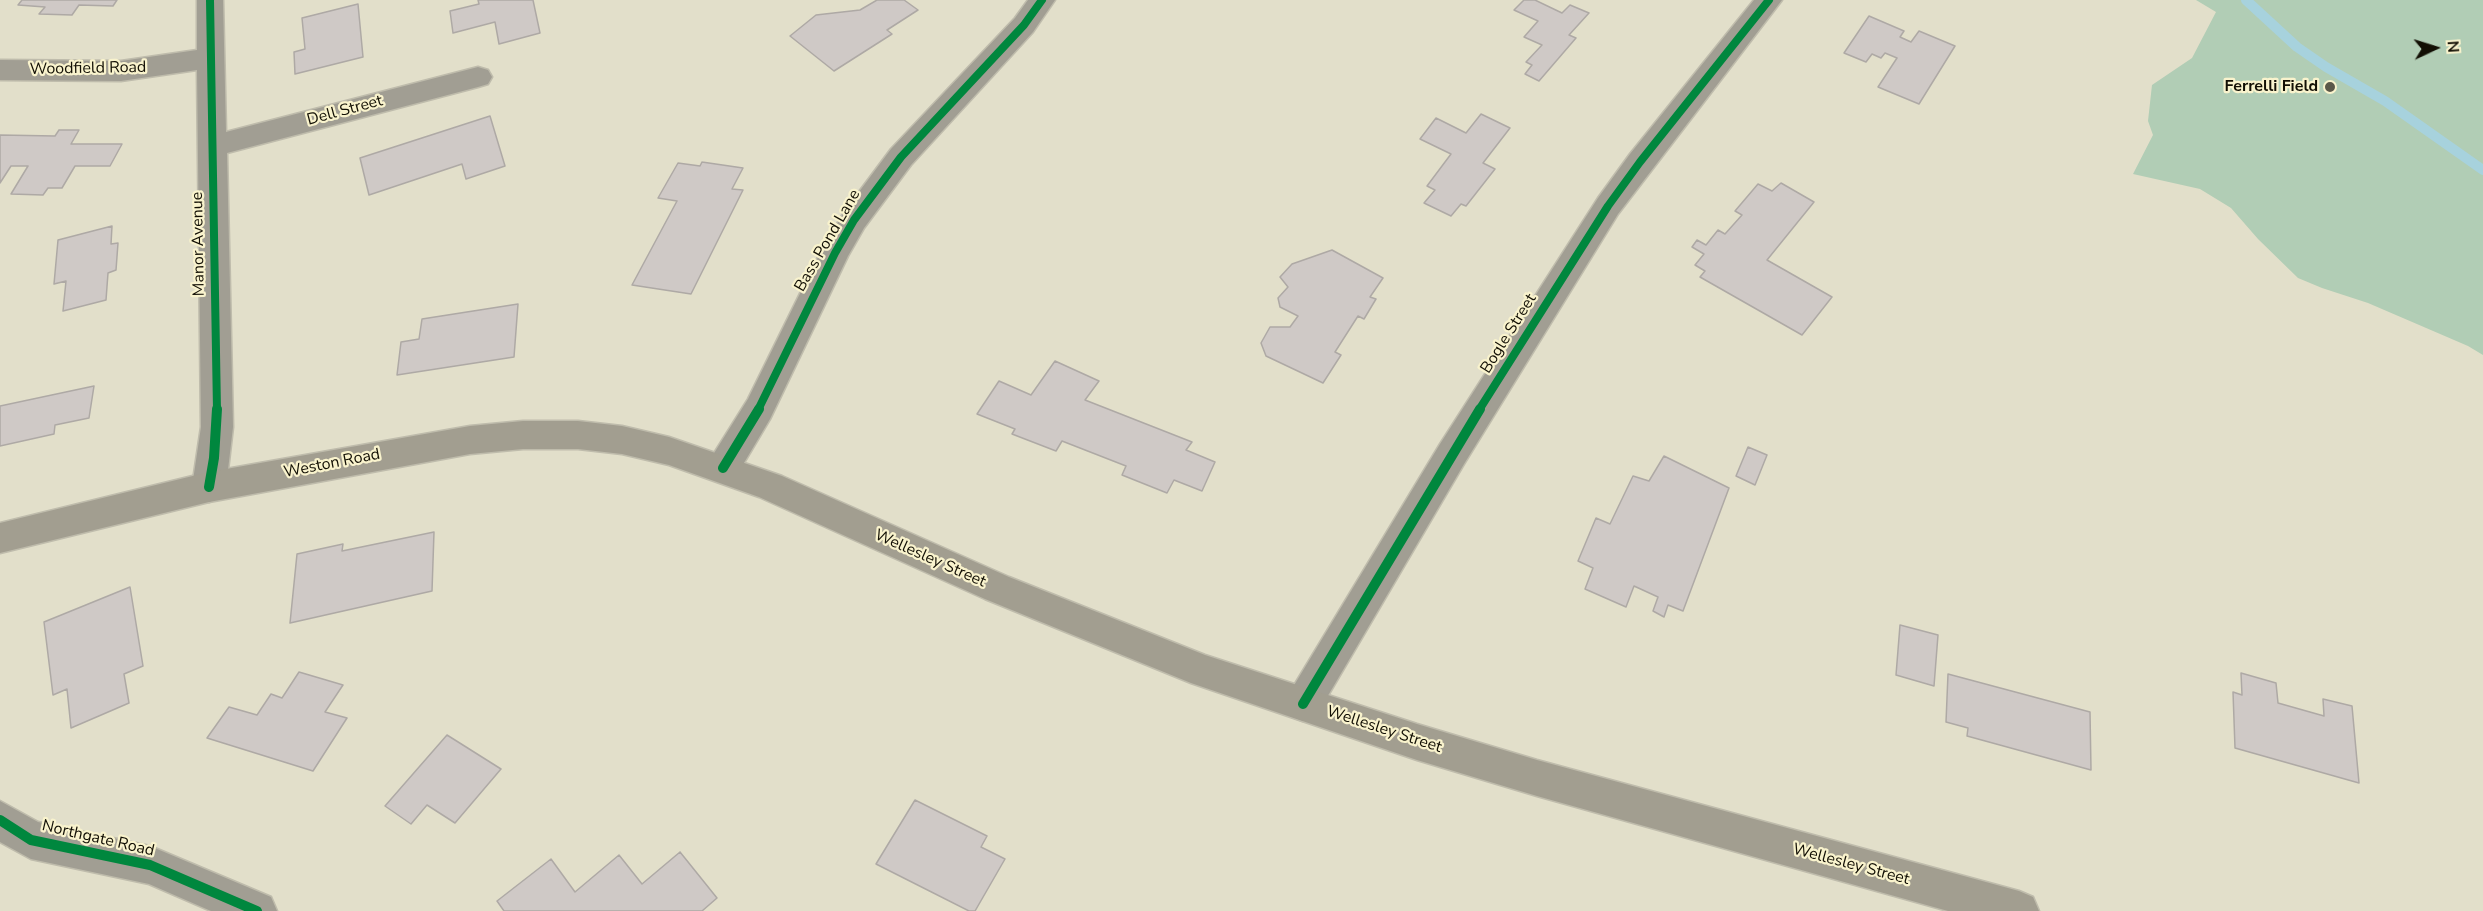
<!DOCTYPE html>
<html>
<head>
<meta charset="utf-8">
<style>
	body { margin:0 }
	#map { position:relative; width:2483px; height:911px; overflow:hidden; background:#e2dfca; font-family:"Nunito Sans",sans-serif }
	canvas { display:block }
	.north { position:absolute; left:2405px; top:18px; width:60px; height:60px; -webkit-text-stroke:4px #f9f3cd; paint-order:stroke; rotate:86deg; font-size:16px; font-weight:700; line-height:24px; text-align:center; color:#120f04 }
	.north::after { content:''; display:block; margin:auto; width:21px; height:27px; background:#120f04; clip-path:polygon(50% 0,100% 100%,50% 72%,0 100%) }
</style>
</head>
<body>
<div id="map">
<canvas width="2483" height="911"></canvas>
<div class="north">N</div>
</div>
<script>
const g = document.querySelector('canvas').getContext('2d');
g.lineJoin = 'round';
function paint(path, color) {
  g.fillStyle = color;
  g.fill(path, 'evenodd');
}
function shape(rows) {
  const path = new Path2D();
  for (const r of rows) {
    path.moveTo(r[0], r[1]);
    for (let i = 2; i < r.length; i += 2) path.lineTo(r[i], r[i + 1]);
  }
  return path;
}
function stroke(path, color, width, dash) {
  g.strokeStyle = color;
  g.lineWidth = width;
  g.lineCap = dash ? 'butt' : 'round';
  g.setLineDash(dash || []);
  g.stroke(path);
}
function label(font, color, halo, rows, align = 'center') {
  g.font = font + ' "Nunito Sans",sans-serif';
  g.lineWidth = 4.5;
  g.setLineDash([]);
  g.textBaseline = 'middle';
  g.strokeStyle = halo;
  g.fillStyle = color;
  for (const [text, x, y, turn = 0] of rows) {
    g.save();
    g.translate(x, y);
    g.rotate((+turn || 0) * Math.PI / 180);
    g.textAlign = isNaN(turn) ? turn : align;
    if (halo) g.strokeText(text, 0, 0);
    g.fillText(text, 0, 0);
    g.restore();
  }
}
const green = shape([
	[2196,0,2483,0,2483,355,2468,346,2368,303,2322,288,2298,278,2258,239,2231,208,2200,189,2133,174,2153,135,2148,121,2152,85,2192,58,2216,12]
]);
const stream = shape([
	[2246,0,2297,47,2326,67,2385,101,2483,170]
]);
const building = shape([
	[22,0,117,0,113,6,79,5,72,15,39,14,45,7,18,5,22,0],
	[478,0,533,0,540,33,499,44,495,22,453,33,450,11,479,4,478,0],
	[877,0,904,0,918,10,887,30,892,34,834,71,790,36,816,15,860,10,877,0],
	[1524,0,1535,0,1562,13,1570,5,1589,13,1569,35,1576,38,1539,81,1525,74,1532,65,1526,62,1542,45,1524,37,1538,21,1514,10,1524,0],
	[358,4,363,57,295,74,294,52,305,49,302,18,358,4],
	[1869,16,1904,31,1900,37,1911,42,1919,31,1955,46,1919,104,1878,87,1897,58,1885,53,1881,58,1872,54,1866,62,1844,53,1869,16],
	[1481,114,1510,128,1483,163,1495,169,1466,206,1461,204,1451,216,1424,203,1435,190,1427,186,1451,154,1420,139,1436,118,1466,133,1481,114],
	[490,116,505,166,466,179,462,164,369,195,360,158,490,116],
	[59,130,79,130,71,144,122,144,110,166,75,166,62,188,48,188,43,195,11,194,28,166,11,166,0,183,0,135,55,136,59,130],
	[702,162,743,168,732,189,743,190,691,294,632,285,677,201,658,198,678,163,700,166,702,162],
	[1781,183,1814,202,1767,260,1832,297,1802,335,1700,277,1705,271,1695,265,1704,254,1692,247,1697,240,1706,245,1718,230,1725,234,1742,215,1735,211,1758,184,1772,191,1781,183],
	[112,226,111,244,118,243,116,270,108,273,106,300,63,311,66,281,54,284,58,240,112,226],
	[1332,250,1383,278,1370,297,1376,299,1364,319,1358,316,1335,352,1341,355,1323,383,1266,356,1261,343,1270,327,1290,327,1298,316,1280,307,1278,298,1288,287,1280,277,1292,264,1332,250],
	[518,304,514,357,397,375,401,342,419,339,422,319,518,304],
	[1055,361,1099,381,1085,400,1192,442,1186,450,1215,462,1202,491,1174,480,1167,493,1122,475,1126,466,1062,441,1056,451,1012,434,1015,429,977,414,999,381,1031,395,1055,361],
	[94,386,89,418,55,425,54,434,0,446,0,406,94,386],
	[1748,447,1767,455,1755,485,1736,476,1748,447],
	[1664,456,1729,488,1683,611,1668,605,1664,617,1653,611,1658,597,1634,586,1626,607,1585,589,1593,568,1578,561,1596,518,1610,524,1633,476,1649,481,1664,456],
	[434,532,432,591,290,623,297,554,343,544,342,551,434,532],
	[130,587,143,666,124,674,129,703,71,728,67,689,53,695,44,622,130,587],
	[1900,625,1938,635,1934,686,1896,675,1900,625],
	[299,672,343,685,325,712,347,718,313,771,207,738,229,707,257,715,271,694,282,698,299,672],
	[2241,673,2276,683,2278,703,2324,716,2323,699,2352,706,2359,783,2235,748,2233,692,2242,695,2241,673],
	[1948,674,2090,712,2091,770,1967,736,1968,728,1946,722,1948,674],
	[447,735,501,769,455,823,427,805,411,824,385,806,447,735],
	[915,800,987,836,981,847,1005,859,975,911,969,911,876,864,915,800],
	[680,852,717,898,702,911,504,911,497,901,551,859,575,892,619,855,642,884,680,852]
]);
const minor = shape([
	[197,0,223,0,226,132,478,67,488,70,492,77,488,84,478,87,227,153,233,427,226,487,221,497,209,502,197,497,192,487,201,427,197,70,121,81,0,80,0,60,121,61,197,50,197,0],
	[1028,0,1055,0,1033,32,911,165,864,228,848,256,770,419,735,478,723,482,711,478,706,468,711,458,748,399,820,253,844,212,891,149,1015,18,1028,0],
	[1754,0,1782,0,1618,214,1464,464,1316,716,1303,721,1290,716,1285,704,1290,692,1440,444,1598,198,1630,154,1754,0],
	[0,801,38,822,150,846,271,897,277,911,211,911,149,884,31,859,0,842,0,801]
]);
const major = shape([
	[523,421,578,421,622,426,669,437,782,476,1009,577,1205,655,1417,724,1537,760,2019,891,2033,897,2039,911,1948,911,1537,796,1417,760,1191,683,985,599,759,497,669,465,622,454,578,449,523,449,470,454,209,502,0,553,0,523,209,472,470,426,523,421]
]);
const cyclewayFar1 = shape([
	[210,0,217,410],
	[758,410,835,253,854,220,901,157,1024,25,1042,0],
	[1479,410,1608,206,1640,162,1769,0]
]);
const cycleway = shape([
	[723,468,759,409],
	[209,487,214,458,217,409],
	[1303,704,1480,409],
	[0,820,31,840,150,865,257,911]
]);
const markers = [
	[2330,87,6,"#5b5849"]
];
const streetNames = [
	["Woodfield Road",88,69,-1],
	["Dell Street",345,111,-15],
	["Bass Pond Lane",828,241,-60],
	["Manor Avenue",199,244,-91],
	["Bogle Street",1509,334,-58],
	["Weston Road",332,464,-11],
	["Wellesley Street",930,559,24],
	["Wellesley Street",1384,730,18],
	["Northgate Road",98,839,13],
	["Wellesley Street",1851,865,15]
];
const poiNames = [
	["Ferrelli Field",2318,87]
];
paint(green, '#b1cdb5');
stroke(stream, '#a7d2dd', 10);
paint(building, '#cfc9c6');
stroke(building, '#aea9a5', 1.5);
stroke(minor, '#bfbcac', 3);
stroke(major, '#bfbcac', 3);
paint(minor, '#a19e93');
paint(major, '#a29e90');
stroke(cyclewayFar1, '#00873e', 8);
stroke(cycleway, '#00873e', 10);
for (const [x, y, r, color] of markers) {
  const dot = new Path2D();
  dot.arc(x, y, r, 0, 2 * Math.PI);
  g.fillStyle = color;
  g.fill(dot);
  stroke(dot, '#f9f3cd', 2);
}
label('16px', '#120f04', '#f9f3cd', streetNames);
label('bold 16px', '#120f04', '#f9f3cd', poiNames, 'right');
</script>
</body>
</html>
